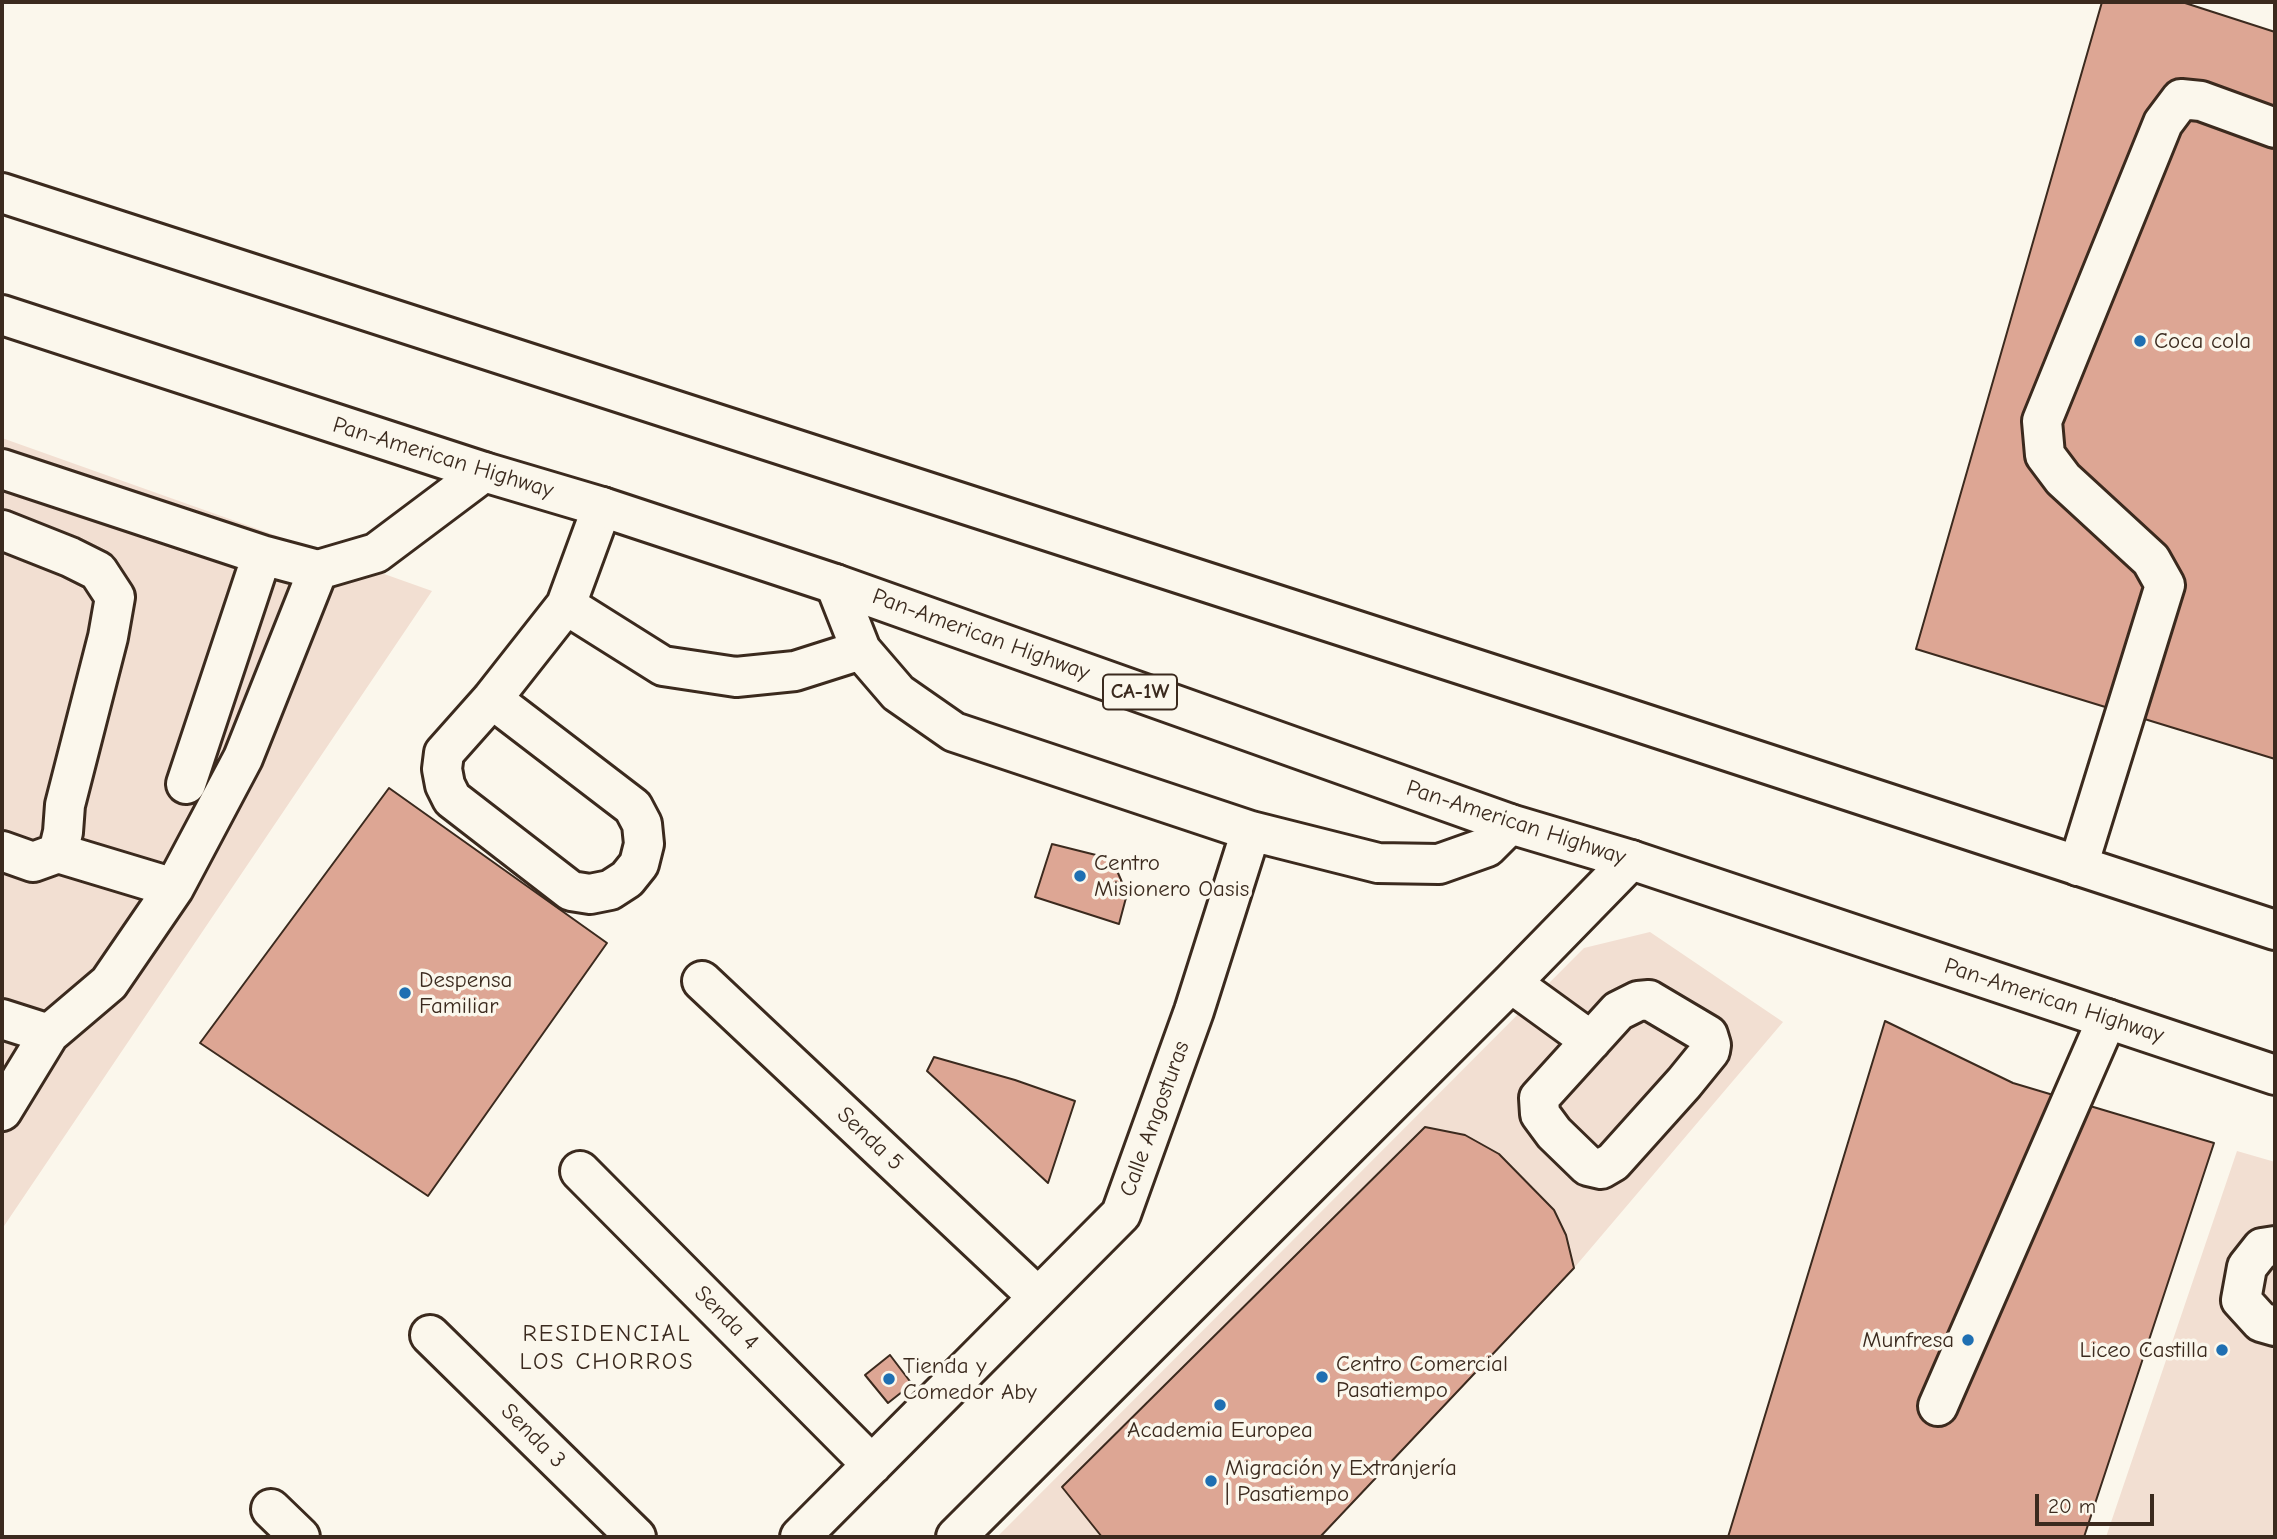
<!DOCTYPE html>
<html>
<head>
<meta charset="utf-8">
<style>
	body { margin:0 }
	#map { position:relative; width:2277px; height:1539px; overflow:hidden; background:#fbf7ec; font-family:"Comic Neue",sans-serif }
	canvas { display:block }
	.frame { position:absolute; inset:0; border:4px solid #3b2a1e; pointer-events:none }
	.scale { position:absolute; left:2035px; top:1494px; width:119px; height:32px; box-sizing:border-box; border:4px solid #3b2a1e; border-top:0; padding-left:9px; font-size:21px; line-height:24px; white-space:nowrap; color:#3b2a1e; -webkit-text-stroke:5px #fbf7ec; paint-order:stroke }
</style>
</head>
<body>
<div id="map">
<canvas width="2277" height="1539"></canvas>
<div class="frame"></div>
<div class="scale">20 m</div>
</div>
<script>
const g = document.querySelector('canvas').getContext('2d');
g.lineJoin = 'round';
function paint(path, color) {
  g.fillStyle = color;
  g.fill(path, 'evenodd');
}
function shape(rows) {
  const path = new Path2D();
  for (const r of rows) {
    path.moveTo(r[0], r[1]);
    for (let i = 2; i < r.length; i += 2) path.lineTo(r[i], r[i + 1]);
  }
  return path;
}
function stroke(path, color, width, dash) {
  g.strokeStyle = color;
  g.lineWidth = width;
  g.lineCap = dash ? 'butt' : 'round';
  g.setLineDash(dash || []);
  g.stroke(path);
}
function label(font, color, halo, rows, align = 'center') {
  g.font = font + ' "Comic Neue",sans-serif';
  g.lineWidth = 7;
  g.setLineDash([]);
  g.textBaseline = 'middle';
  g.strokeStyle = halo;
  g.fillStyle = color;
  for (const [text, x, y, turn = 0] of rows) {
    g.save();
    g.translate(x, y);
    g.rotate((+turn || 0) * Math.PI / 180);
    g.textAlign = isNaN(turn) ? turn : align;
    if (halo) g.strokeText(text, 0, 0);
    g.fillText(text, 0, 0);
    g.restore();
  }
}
const built = shape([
	[2,438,432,591,2,1229],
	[1650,932,1783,1022,1574,1268,1320,1537,997,1537,1584,948],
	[2237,1151,2275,1162,2275,1537,2106,1537]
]);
const building = shape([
	[2102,2,2182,2,2275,32,2275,759,1916,649,2102,2],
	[389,788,607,943,428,1196,200,1043,389,788],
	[1052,844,1112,859,1127,894,1119,924,1035,897,1052,844],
	[1885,1021,2013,1083,2214,1143,2084,1537,1728,1537,1885,1021],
	[934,1057,1015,1080,1075,1101,1048,1183,927,1071,934,1057],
	[1425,1127,1465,1135,1499,1154,1554,1210,1566,1235,1574,1268,1320,1537,1102,1537,1062,1487,1425,1127],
	[890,1355,912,1384,888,1403,865,1375,890,1355]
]);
const minor = shape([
	[2,469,262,555,318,570,376,553,484,472],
	[2,530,70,557,98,571,115,597,108,637,65,805,63,832,58,853],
	[835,584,861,650,898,693,954,732,1251,831,1378,863,1439,864,1487,847,1510,824],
	[566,605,663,666,736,677,795,671,861,650],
	[492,699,633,807,642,824,644,844,639,864,627,879,610,890,590,894,571,891,452,799,445,785,442,769,444,753,492,699,566,605,602,507],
	[186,784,262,555],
	[2,851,33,862,58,853,174,888],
	[2078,866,2165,585,2151,560,2063,479,2045,455,2042,421,2163,123,2181,99,2201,101,2275,128],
	[702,981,1038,1297],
	[1511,983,1591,1041],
	[1649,1000,1708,1035,1711,1045,1710,1051,1684,1083,1613,1162,1601,1169,1588,1166,1554,1133,1540,1114,1539,1098,1618,1011,1638,1001,1649,1000],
	[2,1019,49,1034],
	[2,1111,49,1034,109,983,174,888,243,758,318,570],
	[580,1171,872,1465],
	[2275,1246,2262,1248,2247,1267,2241,1300,2261,1322,2275,1326],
	[430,1335,636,1537],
	[1938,1406,2107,1019],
	[271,1509,300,1537],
	[800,1537,1121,1214,1194,1011,1251,831],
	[956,1537,1511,983,1631,860]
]);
const highway = shape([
	[2,193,1593,707,2275,930],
	[2,315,484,472,602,507,835,584,1510,824,1631,860,2275,1075]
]);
const markers = [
	[2140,341,7,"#1f6fb2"],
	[1080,876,7,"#1f6fb2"],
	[405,993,7,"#1f6fb2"],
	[1968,1340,7,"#1f6fb2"],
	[2222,1350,7,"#1f6fb2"],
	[1322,1377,7,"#1f6fb2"],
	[889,1379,7,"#1f6fb2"],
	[1220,1405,7,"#1f6fb2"],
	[1211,1481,7,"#1f6fb2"]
];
const shields = [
	[1140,692,74]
];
const shieldNames = [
	["CA-1W",1140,692]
];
const poiNames = [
	["Coca cola",2154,341],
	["Centro",1094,863],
	["Misionero Oasis",1094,889],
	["Despensa",419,980],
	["Familiar",419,1006],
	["Munfresa",1954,1340,"right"],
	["Liceo Castilla",2208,1350,"right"],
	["Centro Comercial",1336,1364],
	["Pasatiempo",1336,1390],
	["Tienda y",903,1366],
	["Comedor Aby",903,1392],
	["Academia Europea",1220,1430,"center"],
	["Migración y Extranjería",1225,1468],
	["| Pasatiempo",1225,1494]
];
const streetNames = [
	["Pan-American Highway",443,458,17],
	["Pan-American Highway",981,635,20],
	["Pan-American Highway",1516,823,18],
	["Pan-American Highway",2054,1001,18],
	["Calle Angosturas",1155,1119,-70],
	["Senda 5",870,1139,43],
	["Senda 4",726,1318,45],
	["Senda 3",533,1436,45]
];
const neighbourhoodNames = [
	["RESIDENCIAL",607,1334],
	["LOS CHORROS",607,1362]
];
paint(built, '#f2dfd2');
paint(building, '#dda694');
stroke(building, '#3b2a1e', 2);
stroke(minor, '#3b2a1e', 44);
stroke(highway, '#3b2a1e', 44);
stroke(minor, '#fbf7ec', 38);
stroke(highway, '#fbf7ec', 38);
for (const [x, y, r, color] of markers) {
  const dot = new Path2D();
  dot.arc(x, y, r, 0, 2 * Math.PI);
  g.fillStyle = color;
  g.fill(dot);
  stroke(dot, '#fbf7ec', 2.5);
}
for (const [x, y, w] of shields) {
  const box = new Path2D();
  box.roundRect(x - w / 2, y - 17.5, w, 35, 5);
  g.fillStyle = '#fbf7ec';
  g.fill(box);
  stroke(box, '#3b2a1e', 2);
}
label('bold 21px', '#3b2a1e', null, shieldNames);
label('23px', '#3b2a1e', '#fbf7ec', poiNames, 'left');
label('23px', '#3b2a1e', '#fbf7ec', streetNames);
g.letterSpacing = '2px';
label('24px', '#3b2a1e', '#fbf7ec', neighbourhoodNames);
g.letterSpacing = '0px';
</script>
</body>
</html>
